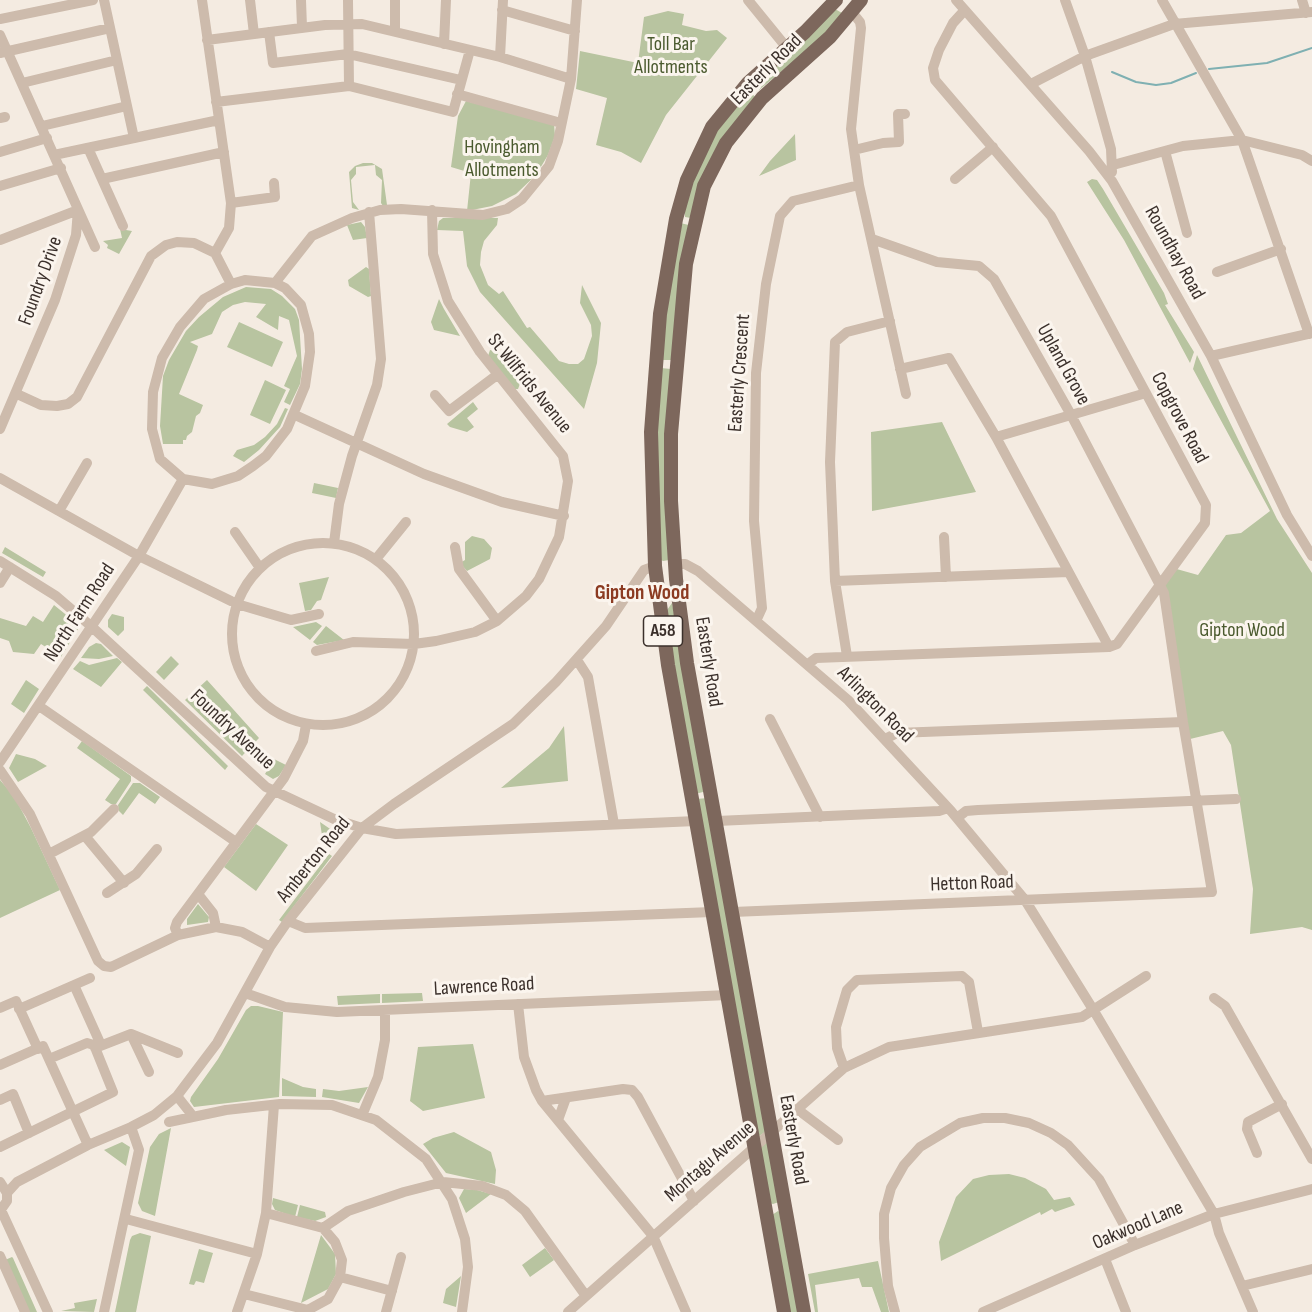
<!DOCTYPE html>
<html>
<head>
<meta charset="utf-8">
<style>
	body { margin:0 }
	canvas { display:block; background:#f4ebe1 }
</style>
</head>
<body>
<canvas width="1312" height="1312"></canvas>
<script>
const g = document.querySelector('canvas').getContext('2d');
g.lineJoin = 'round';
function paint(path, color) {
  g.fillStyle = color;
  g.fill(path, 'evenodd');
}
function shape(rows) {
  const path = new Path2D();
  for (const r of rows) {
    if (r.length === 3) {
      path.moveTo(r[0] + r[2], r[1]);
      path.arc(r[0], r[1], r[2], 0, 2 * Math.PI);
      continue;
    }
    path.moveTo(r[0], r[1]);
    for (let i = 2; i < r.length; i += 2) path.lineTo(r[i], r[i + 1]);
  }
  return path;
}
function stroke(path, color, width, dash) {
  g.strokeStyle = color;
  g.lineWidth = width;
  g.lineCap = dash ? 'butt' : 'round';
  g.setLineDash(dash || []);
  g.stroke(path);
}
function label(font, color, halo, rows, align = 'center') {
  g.font = font + ' "Sofia Sans Condensed",sans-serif';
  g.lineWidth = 6;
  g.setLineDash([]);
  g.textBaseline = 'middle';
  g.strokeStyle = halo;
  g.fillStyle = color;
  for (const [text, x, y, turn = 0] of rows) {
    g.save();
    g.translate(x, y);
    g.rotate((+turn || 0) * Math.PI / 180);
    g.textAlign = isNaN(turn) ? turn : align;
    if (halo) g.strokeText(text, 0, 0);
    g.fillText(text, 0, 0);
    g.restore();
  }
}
const green = shape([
	[835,9,842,13,828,33,759,90,755,85],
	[668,11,684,14,682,25,706,31,717,30,727,38,666,115,641,163,621,152,596,145,607,98,576,89,580,51,638,63,644,17],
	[749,90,755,97,691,218,685,217,685,198,717,129],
	[466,101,554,124,555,136,548,155,536,175,516,194,492,206,467,211,471,173,451,167,458,116],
	[795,134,796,160,759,176,770,161],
	[363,163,372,163,382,169,387,205,383,206,381,203,382,180,376,175,375,165,356,167,356,174,351,180,353,202,359,210,352,208,349,172,355,166],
	[1092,179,1097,180,1103,189,1164,293,1168,304,1165,305,1194,352,1190,363,1124,240,1087,182],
	[443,218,498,218,497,225,484,241,481,252,480,265,488,285,499,294,503,291,527,328,530,327,559,361,569,364,578,364,584,359,592,336,591,325,580,303,582,285,601,323,597,363,584,409,480,292,467,266,463,231,437,230,439,221],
	[361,222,365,227,367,238,353,240,347,225],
	[680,223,689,225,671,360,663,360,662,336],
	[120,229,132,231,119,254,107,248,108,245,103,241,122,238],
	[366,267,369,269,371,296,368,297,349,286,348,280],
	[246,287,271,289,282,296,295,309,299,320,302,369,300,384,290,405,284,402,290,389,284,386,297,356,289,320,279,316,278,330,256,317,266,304,245,302,233,305,222,312,212,334,190,342,198,346,197,350,179,394,203,405,200,413,196,416,192,432,187,436,186,440,183,440,183,444,163,444,160,426,163,376,169,360,186,331,199,317,223,297],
	[439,299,444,309,460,336,434,330,431,322],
	[239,322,283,342,272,367,227,347],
	[490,350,495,351,521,381,518,389,514,389,488,356],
	[1197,355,1277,519,1312,573,1312,930,1302,927,1250,934,1253,889,1231,745,1223,731,1186,740,1160,586,1173,568,1198,575,1226,535,1241,533,1270,511,1193,369],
	[661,368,671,369,669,560,663,561,661,560,656,457],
	[265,380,286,390,270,424,250,415],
	[473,402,478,409,467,418,474,427,467,432,450,427,447,424],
	[285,408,288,409,280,427,259,450,244,462,233,456,237,450,254,445,265,437,277,424],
	[942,422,976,492,872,511,871,432],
	[314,483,338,488,336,498,312,493],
	[472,536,484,539,492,548,490,559,467,571,460,563,465,560,465,542],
	[5,547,46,572,43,577,2,553],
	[329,577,321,600,317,601,311,610,305,611,299,583],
	[672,603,707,791,695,794,665,613],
	[54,605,75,622,78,629,61,657,41,644,34,654,13,652,9,641,0,638,0,618,26,626,33,616,43,622],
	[112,614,124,617,124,630,118,636,108,627,108,620],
	[316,622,322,626,310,640,293,627],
	[326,626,344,640,317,645,313,642],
	[96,643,101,644,113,656,99,659,81,658,89,647],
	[171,656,179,664,164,680,156,672],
	[117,658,122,662,101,687,73,669,80,661,89,665],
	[26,680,39,689,24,713,11,704],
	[207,680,259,738,242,756,185,700],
	[147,686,228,766,225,770,143,690],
	[564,726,568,781,501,788,549,748],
	[82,741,131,776,131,781,116,804,111,804,105,800,120,779,77,748],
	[16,754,35,759,47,766,18,782,9,768],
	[274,759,286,765,279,776,273,779,265,774],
	[0,780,14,796,31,828,60,890,0,918],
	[133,783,140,783,160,797,155,804,139,793,123,815,119,811,118,805],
	[708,798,767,1131,759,1136,696,799],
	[320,822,339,835,338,841,332,848,324,849],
	[256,824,288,845,256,891,224,867],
	[329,854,332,856,282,922,279,920],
	[198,904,209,917,208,922,187,925,187,919],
	[422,993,423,1001,382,1003,382,994],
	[380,994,380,1003,338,1005,337,996],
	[258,1006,283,1012,279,1097,194,1107,190,1101,191,1097,218,1059,246,1010,251,1006],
	[473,1044,485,1098,423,1111,410,1101,418,1047],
	[282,1078,303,1087,316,1089,316,1097,282,1096],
	[368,1087,359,1103,322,1097,323,1089,339,1091],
	[171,1128,155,1216,142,1211,138,1203,150,1147,159,1134],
	[454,1132,491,1152,496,1170,495,1184,446,1173,423,1144,433,1138],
	[122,1142,130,1147,126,1166,104,1150],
	[767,1142,779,1202,773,1204,770,1203,760,1148],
	[1009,1174,1025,1178,1046,1189,1054,1200,1070,1197,1075,1205,1055,1212,1052,1209,1041,1215,1040,1212,941,1261,939,1242,956,1197,973,1179,989,1175],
	[464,1189,477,1190,491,1194,466,1213,459,1198],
	[273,1198,298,1205,295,1217,275,1210,272,1204],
	[300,1205,325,1212,326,1217,315,1221,297,1217],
	[778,1211,781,1213,800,1312,789,1312,772,1215],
	[140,1233,151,1236,136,1312,115,1312,130,1240,132,1236],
	[321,1235,335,1254,336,1274,328,1289,301,1303],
	[545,1248,554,1260,530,1277,522,1265],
	[199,1249,213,1253,204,1283,196,1281,194,1285,189,1284],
	[12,1257,13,1258,37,1312,28,1312,5,1260],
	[878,1261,889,1312,881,1312,872,1287,862,1287,859,1278,815,1285,818,1312,815,1312,808,1274],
	[461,1276,456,1307,443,1303,446,1289],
	[97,1299,94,1312,61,1311,75,1308,74,1303]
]);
const stream = shape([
	[1209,69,1267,63,1312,48],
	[1112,72,1136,82,1156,85,1171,83,1196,73]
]);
const minor = shape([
	[104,0,134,138],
	[202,0,231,203,229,228,215,253],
	[250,0,254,34],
	[301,0,302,27],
	[348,0,349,86],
	[748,0,787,48],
	[956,0,1089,151,1112,181,1211,356,1287,515,1312,556],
	[1065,0,1085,56,1111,149,1112,172],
	[1162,0,1242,140,1309,334],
	[1302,0,1306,13],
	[502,10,575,31],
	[852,12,860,22,861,28,851,129,859,185,906,394],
	[0,19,93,0],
	[395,31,395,0],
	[269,32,273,63,348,54,461,80],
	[0,35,95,247],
	[207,40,325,25,362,24,500,57,571,79],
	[444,44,446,0],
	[0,53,110,28],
	[500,57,503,0],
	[22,83,117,60],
	[1031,84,1085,56,1174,24,1312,12],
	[457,94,561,123],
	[216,102,349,86,453,112,470,50],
	[0,118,5,117],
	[42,126,127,106],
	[88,148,123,226],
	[854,150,883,143,899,142,898,114,905,114],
	[1165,151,1187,233],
	[0,152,47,138],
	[54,155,219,120],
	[1113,165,1183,146,1242,140,1302,155,1312,161],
	[102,179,224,152],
	[955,179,993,147],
	[0,186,61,168],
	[231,203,275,197,274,183],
	[0,240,78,210],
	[1217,272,1281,249],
	[245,280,275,283,285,288,301,305,309,334,310,352,305,386,287,429,266,456,253,466,238,476,212,484,183,479,160,459,152,429,153,392,162,358,180,327,204,299,231,284,245,280],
	[275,283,312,236,352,218,380,210,401,209,483,215,507,209,522,199,549,166,558,141,571,79,577,0],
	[1211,356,1312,333],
	[900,369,949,358,996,437,1109,647],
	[17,394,41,405,57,406,68,404,77,397,151,256,166,245,177,242,194,243,215,253,231,284],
	[435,395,449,411,497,375],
	[295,415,424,474,502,502,564,516],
	[0,429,55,300,76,235,78,210],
	[996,437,1146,393],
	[0,478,139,556,231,601],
	[59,511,87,463],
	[235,532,260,568],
	[944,537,946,577],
	[323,634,91],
	[334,543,339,504,352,456,377,385,381,359,369,212],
	[455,547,459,569,497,621],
	[376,559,406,522],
	[0,561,56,596,92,627,266,787,334,819,362,828,396,834,696,821],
	[676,564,685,564,698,571,848,700,951,811,1025,900,1094,1011,1214,1214,1219,1233,1253,1312],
	[835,581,1068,572],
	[0,583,10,567],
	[237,604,291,620,319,614],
	[757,619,762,608,754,521,756,373,766,284,780,216,793,201,859,185],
	[316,651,353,642,414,644,436,641,475,632,497,621,526,596,539,579,559,537,568,481,563,456,480,352,448,301,433,254,432,210],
	[847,656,835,581,830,462,835,342,847,332,890,321],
	[577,660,588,677,614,824],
	[808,664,816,658,1109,647,1117,644,1205,523,1206,505,1051,216,935,80,933,68,939,50,953,23,964,11],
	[39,706,236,842],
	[770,719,820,817],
	[885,739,897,733,1183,722],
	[0,762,139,556,183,479],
	[0,770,30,814,98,961,104,966,111,967,178,935,216,927,242,932,270,947],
	[957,818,966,811,978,810,1236,799],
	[717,821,939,811,948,808],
	[85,836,124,883],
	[49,854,91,832,114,809],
	[107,893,136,874,157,849],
	[198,894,213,913,216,927],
	[733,912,1212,892,1183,722,1164,593,1070,413,994,279,979,266,937,262,872,239],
	[288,921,305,928,712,912],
	[178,935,175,928,177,922,284,778,303,741,306,725],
	[74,985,90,978],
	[245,993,285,1007,337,1012,728,995],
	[1214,998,1225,1006,1312,1159],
	[518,1004,524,1057,536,1090,542,1101,653,1236,686,1312],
	[0,1008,16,1001,38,1049],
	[19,1009,74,985,101,1045],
	[131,1034,149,1072],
	[95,1048,131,1034,178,1053],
	[0,1065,43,1046,88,1145],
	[844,1068,837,1048,836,1027,847,990,857,980,962,976,969,982,978,1032],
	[177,1096,192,1115],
	[0,1100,13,1094,29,1133],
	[542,1101,623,1089,632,1090,638,1097,694,1201],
	[797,1109,838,1140],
	[363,1113,378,1077,385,1040,385,1010],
	[558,1120,566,1098],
	[169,1122,226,1110,280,1104,332,1105,376,1120,426,1159,452,1199,465,1239,468,1267,462,1312],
	[0,1147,113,1092,94,1045,87,1043,49,1059],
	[1257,1153,1247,1129,1248,1122,1282,1104],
	[0,1182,7,1193,7,1201,0,1211],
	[7,1193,17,1182,88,1145,131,1127,154,1115,177,1096,217,1043,270,947,288,921,362,828,394,804,513,724,556,682,606,626,644,570,655,566],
	[1,1210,48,1312],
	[126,1219,257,1254],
	[323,1228,348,1211,404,1192,443,1182,482,1186,506,1195,525,1211,586,1296],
	[0,1256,25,1312],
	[1105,1259,1126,1312],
	[340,1277,392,1291],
	[1242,1286,1312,1269],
	[244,1294,308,1310,328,1299,340,1277,342,1260,335,1242,323,1228,266,1213],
	[104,1312,139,1150,131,1127],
	[237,1312,257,1254,266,1213,274,1105],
	[386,1312,401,1257],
	[568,1312,844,1068,889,1047,1082,1017,1146,976],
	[895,1312,888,1286,884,1238,884,1214,891,1188,904,1165,920,1147,960,1123,983,1118,1005,1118,1029,1123,1051,1133,1068,1145,1099,1179,1135,1245],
	[983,1312,1135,1245,1214,1214,1312,1189]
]);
const major = shape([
	[784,1312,668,665,655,566,651,432,660,314,676,219,687,180,712,127,748,83,805,32,836,0],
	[804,1312,687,663,676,579,671,501,671,434,686,264,704,186,726,143,762,98,830,37,861,0]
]);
const shields = [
	[663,631,39]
];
const shieldNames = [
	["A58",663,631]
];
const parkNames = [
	["Toll Bar",671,45],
	["Allotments",671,68],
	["Hovingham",502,148],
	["Allotments",502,171],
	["Gipton Wood",1242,631]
];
const streetNames = [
	["Easterly Road",767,70,-45],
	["Roundhay Road",1174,253,61],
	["Foundry Drive",41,281,-70],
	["Upland Grove",1063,365,61],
	["Easterly Crescent",740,373,-86],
	["St Wilfrids Avenue",529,384,51],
	["Copgrove Road",1179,418,62],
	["North Farm Road",80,613,-57],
	["Easterly Road",708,662,81],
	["Arlington Road",875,705,45],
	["Foundry Avenue",232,730,43],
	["Amberton Road",314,860,-51],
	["Hetton Road",972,884,-2],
	["Lawrence Road",484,987,-3],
	["Easterly Road",793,1140,80],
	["Montagu Avenue",710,1162,-41],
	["Oakwood Lane",1138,1226,-23]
];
const neighbourhoodNames = [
	["Gipton Wood",642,594]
];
paint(green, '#b8c4a0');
stroke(stream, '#7fb0b2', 2);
stroke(minor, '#cdbbac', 10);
stroke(major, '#7d675c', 14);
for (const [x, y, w] of shields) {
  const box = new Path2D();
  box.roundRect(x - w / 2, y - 15, w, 30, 4.5);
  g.fillStyle = '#fbf5ee';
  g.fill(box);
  stroke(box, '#3b302b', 1.5);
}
label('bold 18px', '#3b302b', null, shieldNames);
label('20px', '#4a5a2e', '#fbf5ee', parkNames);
label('20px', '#3b302b', '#fbf5ee', streetNames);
label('bold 21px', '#8c3b22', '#fbf5ee', neighbourhoodNames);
</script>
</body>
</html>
